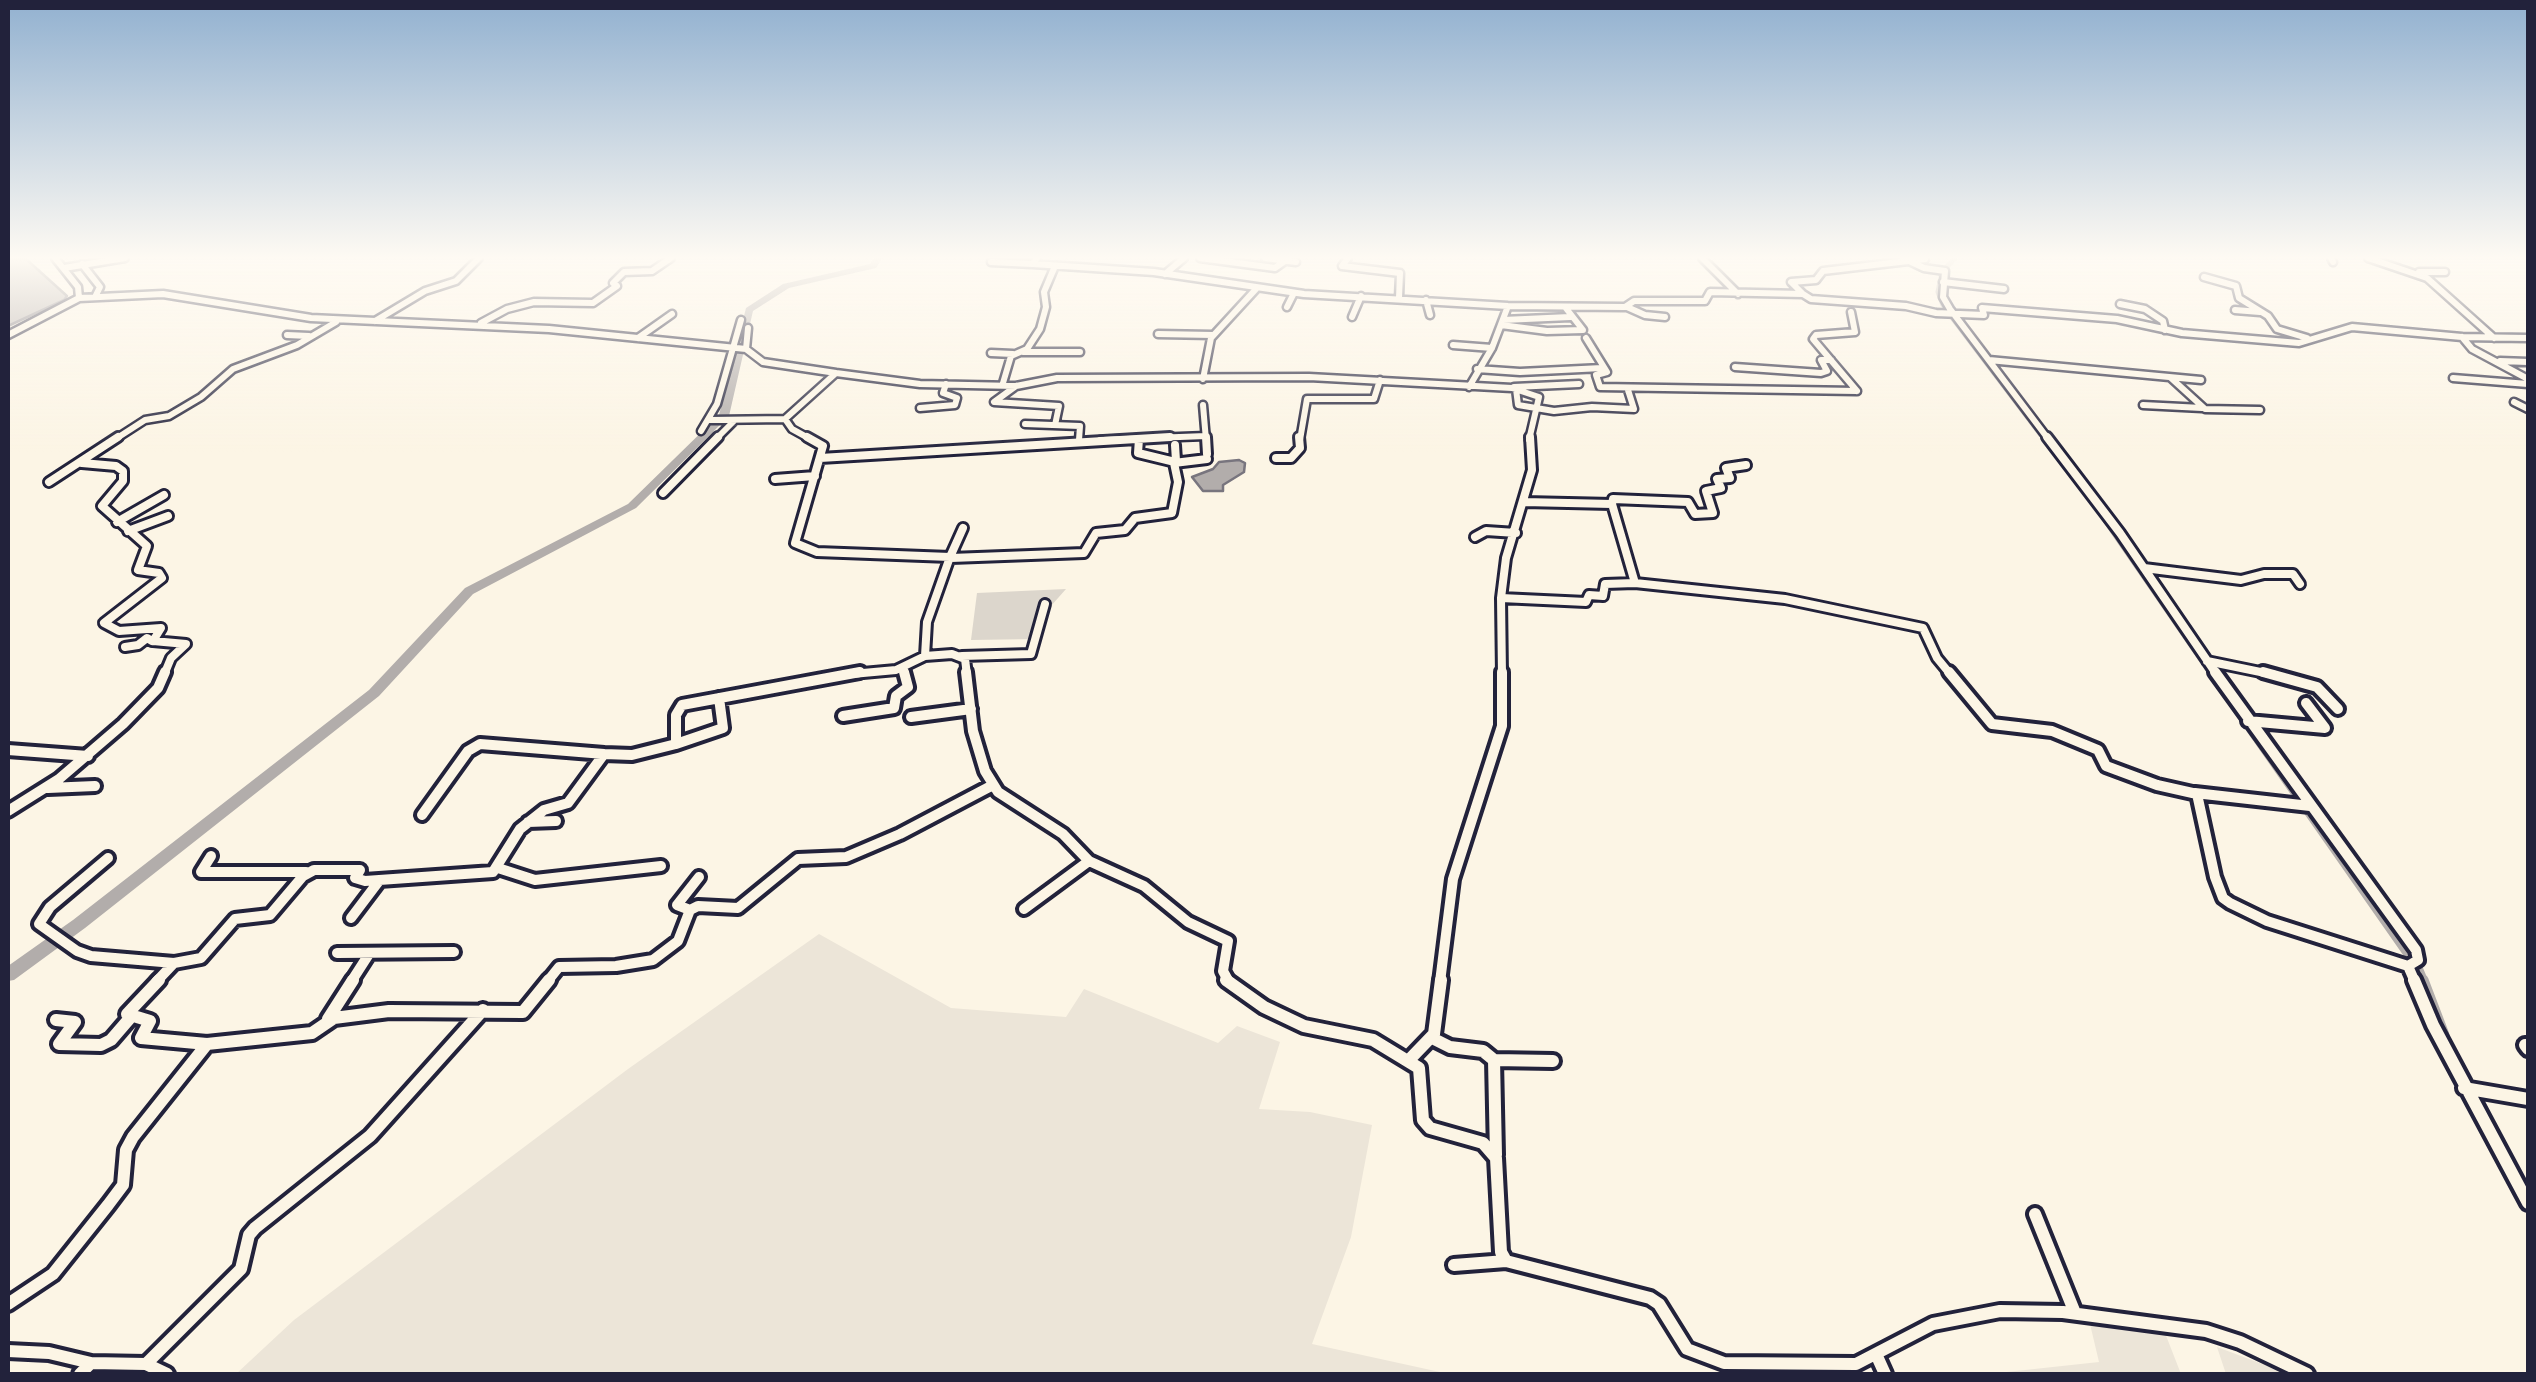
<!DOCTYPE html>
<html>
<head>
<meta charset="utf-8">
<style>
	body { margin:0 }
	#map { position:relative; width:2536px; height:1382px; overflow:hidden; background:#fcf5e5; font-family:Caveat,sans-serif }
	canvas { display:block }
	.frame { position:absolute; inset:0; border:10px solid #22223b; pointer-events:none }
</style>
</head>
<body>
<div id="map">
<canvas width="2536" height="1382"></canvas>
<div class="frame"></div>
</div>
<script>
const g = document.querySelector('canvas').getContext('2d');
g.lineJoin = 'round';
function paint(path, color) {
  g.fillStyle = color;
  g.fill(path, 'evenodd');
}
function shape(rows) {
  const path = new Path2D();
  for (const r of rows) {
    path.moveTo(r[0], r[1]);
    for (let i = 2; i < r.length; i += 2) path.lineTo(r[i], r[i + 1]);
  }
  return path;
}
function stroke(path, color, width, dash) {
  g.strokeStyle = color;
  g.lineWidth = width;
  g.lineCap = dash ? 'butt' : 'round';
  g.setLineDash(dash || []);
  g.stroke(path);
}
const built = shape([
	[819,934,951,1008,1066,1017,1084,989,1218,1043,1237,1026,1280,1042,1259,1109,1310,1112,1372,1125,1351,1237,1312,1344,1449,1374,236,1374,294,1320,628,1069],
	[2090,1324,2165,1333,2181,1374,1988,1374,2099,1362],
	[2217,1347,2273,1368,2287,1374,2226,1374]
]);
const green = shape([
	[1066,589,1043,615,1037,639,971,640,977,593]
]);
const water = shape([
	[8,258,25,258,67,296,64,300,8,326,8,258],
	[1239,460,1245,463,1244,472,1223,485,1223,491,1203,491,1192,477,1213,469,1219,462,1239,460]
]);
const canalFar3 = shape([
	[1943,305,1938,292,1942,272,1955,258],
	[1944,307,2041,435]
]);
const canalFar2 = shape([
	[2104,518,2212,675]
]);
const canalFar1 = shape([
	[2211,672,2215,679],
	[2235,707,2419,970,2424,982]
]);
const canal = shape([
	[2423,980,2444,1035]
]);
const river = shape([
	[874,258,882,258,876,268,789,288,753,311,729,416,636,508,473,594,379,696,85,928,14,980,8,981,8,966,73,920,369,690,465,588,628,504,719,415,746,308,783,284,870,264,874,258]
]);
const minorFar3 = shape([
	[1037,258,1033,264,1154,272,1304,294,1508,306,1625,307,1634,301,1705,301,1710,292,1803,294,1811,299,1906,306,1936,313,1984,315,1982,308,2117,319,2182,333,2299,343,2352,327,2462,337,2528,338],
	[1200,258,1275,268,1289,258],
	[1265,258,1296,262],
	[1348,258,1342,266,1400,273,1399,298],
	[1702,258,1738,294],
	[1903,258,1924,268,1945,271,1943,297,1950,309,2049,440],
	[2331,258,2333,262],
	[2368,258,2427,278,2494,338],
	[991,262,1033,264],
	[82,264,100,287,95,297],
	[64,268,125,258],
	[2419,272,2445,272],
	[1165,274,1184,258],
	[2204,277,2236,286,2239,298,2268,316,2277,329,2307,338],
	[1943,282,2004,289],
	[1803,294,1791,282,1816,280,1823,271,1925,259],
	[79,298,163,294,311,318,549,329,746,349,763,362,836,373,785,419,792,429,812,440],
	[1426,300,1430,315],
	[2120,304,2145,309,2163,321,2165,330],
	[1287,307,1294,293],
	[1627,307,1645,315,1665,317],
	[2235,310,2260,312],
	[1851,312,1855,332,1816,335,1813,339,1857,391],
	[1352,317,1361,296],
	[1503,320,1570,317],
	[375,321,425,291,456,281,479,258],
	[481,323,507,309,534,302,593,303,617,286,613,283,624,272,652,271,671,258],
	[1501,325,1547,331,1583,330,1565,307],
	[1158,334,1213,335],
	[8,335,79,298,78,287,55,258],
	[287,335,309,336],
	[2462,337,2472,349,2528,379],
	[638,338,672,314],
	[1586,338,1607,372,1596,375,1600,387,1857,391],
	[1453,345,1492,348],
	[746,349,748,328],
	[1023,352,1080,352],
	[991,353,1013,354],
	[1989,360,2201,380],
	[2500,361,2528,362],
	[1735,367,1821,373,1827,371,1821,360,1831,360],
	[1477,369,1520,372,1602,368],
	[836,373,920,384,1016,386,1057,378,1309,377,1512,388,1539,397,1529,440],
	[2171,378,2205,409,2260,410],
	[2453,378,2528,384],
	[1203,379,1211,338,1256,289],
	[1003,383,1011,356,1027,349,1040,329,1046,307,1044,292,1055,266],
	[1016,386,994,402,1059,406,1055,425],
	[1469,387,1492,348,1508,306],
	[1514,387,1579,384],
	[1516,389,1518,405,1554,411,1592,407,1634,409,1628,390],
	[2514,402,2528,409],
	[1203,405,1206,440],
	[2143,405,2202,408],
	[920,408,955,405,957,398,943,393,946,384],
	[710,420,785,419],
	[1025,424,1080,426,1079,440],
	[701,431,717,404,741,320],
	[114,440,145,420,169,416,201,397,233,369,297,345,336,322],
	[715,440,734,421],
	[1100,440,1206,436],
	[1300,440,1307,399,1374,399,1380,380]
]);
const minorFar2 = shape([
	[807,437,823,446,795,543,817,552,950,557,927,622,925,656,952,654,965,659,967,675],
	[1206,437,1207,454],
	[2047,437,2120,533,2217,675],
	[1139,439,1138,453,1175,462],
	[1175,445,1176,461],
	[820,458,1170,437],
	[1276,458,1291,458,1300,448,1299,437],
	[82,463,116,466,123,471,123,481,102,506,147,546,138,570,159,573,162,578,104,623,119,631,161,628,153,641,186,644,171,658,164,675],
	[775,479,815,476],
	[49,482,118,437],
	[663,493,718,437],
	[1524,502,1612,504,1635,583],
	[1612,504,1613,499,1688,502,1695,514,1713,513,1706,491,1721,488,1717,479,1730,478,1726,468,1746,465],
	[117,522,164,495],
	[128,531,168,516],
	[1475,537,1486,531,1516,533],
	[950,557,963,528],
	[951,558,1084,553,1096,533,1125,530,1135,518,1172,513,1178,482,1174,463,1207,459],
	[2144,568,2241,580,2264,574,2293,574,2300,584],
	[1501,598,1586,602,1589,595,1603,596,1605,584,1635,583,1785,599,1923,628,1937,658,1951,675],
	[125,647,138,645,147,638,152,641],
	[962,656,1031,654,1045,604],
	[2207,661,2275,675],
	[903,668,905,675],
	[841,675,896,670,925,656],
	[1502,675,1501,598,1506,558,1532,470,1530,437]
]);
const minorFar1 = shape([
	[966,672,973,731,985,771,998,792,1063,834,1089,861,1144,886,1188,922,1228,941,1223,971,1229,982],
	[1949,672,1992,724,2052,731,2098,750,2106,766,2157,785,2197,794,2215,877,2223,898,2230,903,2267,921,2408,966],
	[2215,672,2416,950,2418,960,2408,966,2415,982],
	[2263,672,2317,687,2338,709],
	[843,716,894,708,896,696,908,687,904,672],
	[911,717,971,709],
	[2248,721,2325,728,2306,703],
	[676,744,723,728,719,698],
	[8,750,88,756],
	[48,788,95,786],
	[2195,793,2310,806],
	[8,811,59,779,123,724,158,688,165,672],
	[422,815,468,751,480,744,604,754],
	[528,822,556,821],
	[211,856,201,872,306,872],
	[108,858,50,907,39,924,77,951,91,956,174,963,156,982],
	[498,868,535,880,661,866],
	[1024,909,1089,861],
	[690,910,677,905,699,877],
	[351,918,379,881],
	[337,953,454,952],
	[174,963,201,958,235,919,270,915,303,876,314,870,360,870,355,878,365,881,493,872,520,829,544,810,568,803,604,754,632,755,676,744,676,715,682,705,860,672],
	[351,982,369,954],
	[547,982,559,967,616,966,653,960,678,941,690,910,698,906,738,908,798,859,846,857,900,834,993,785],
	[1440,982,1453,879,1502,726,1502,672]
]);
const minor = shape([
	[159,980,127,1014,150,1021,141,1038,207,1044,312,1033,334,1018,389,1011,523,1012,549,980],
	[1226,980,1264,1007,1304,1026,1373,1040,1419,1068,1423,1120,1430,1128,1483,1143,1496,1158,1501,1252,1506,1261,1650,1298,1659,1304,1687,1349,1724,1363,1856,1364,1933,1324,2000,1311,2063,1312,2206,1331,2240,1342,2307,1374],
	[2414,980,2433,1025,2528,1203],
	[328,1019,353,980],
	[56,1020,75,1022,59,1044,101,1045,111,1040,130,1018],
	[1432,1038,1450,1047,1483,1051,1494,1060,1553,1061],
	[2525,1045,2528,1049],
	[1409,1060,1434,1034,1441,980],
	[1494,1060,1496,1155],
	[2464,1088,2528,1099],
	[2035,1214,2075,1313],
	[1454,1265,1506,1261],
	[8,1304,53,1274,108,1205,123,1185,126,1150,133,1137,207,1044],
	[8,1351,49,1353,91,1363,146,1364,167,1374],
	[1876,1354,1885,1374],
	[146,1364,241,1269,249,1235,255,1228,370,1136,483,1010],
	[80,1374,91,1363]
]);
paint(built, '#ece5d8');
paint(green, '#dcd6cc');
paint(water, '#b2adab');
stroke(water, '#78757e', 2.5);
stroke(canalFar3, '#b2adab', 5);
stroke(canalFar2, '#b2adab', 6);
stroke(canalFar1, '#b2adab', 9);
stroke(canal, '#b2adab', 11);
paint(river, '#b2adab');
stroke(minorFar3, '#22223b', 11);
stroke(minorFar2, '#22223b', 14);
stroke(minorFar1, '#22223b', 18);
stroke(minor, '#22223b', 20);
stroke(minorFar3, '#fcf5e5', 6);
stroke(minorFar2, '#fcf5e5', 8);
stroke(minorFar1, '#fcf5e5', 10);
stroke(minor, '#fcf5e5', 12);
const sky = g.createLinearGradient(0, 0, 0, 452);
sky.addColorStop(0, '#92b1d0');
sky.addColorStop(0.57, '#fefaf3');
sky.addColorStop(1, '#fefaf300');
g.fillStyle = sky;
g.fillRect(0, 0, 2536, 452);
</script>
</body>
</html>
